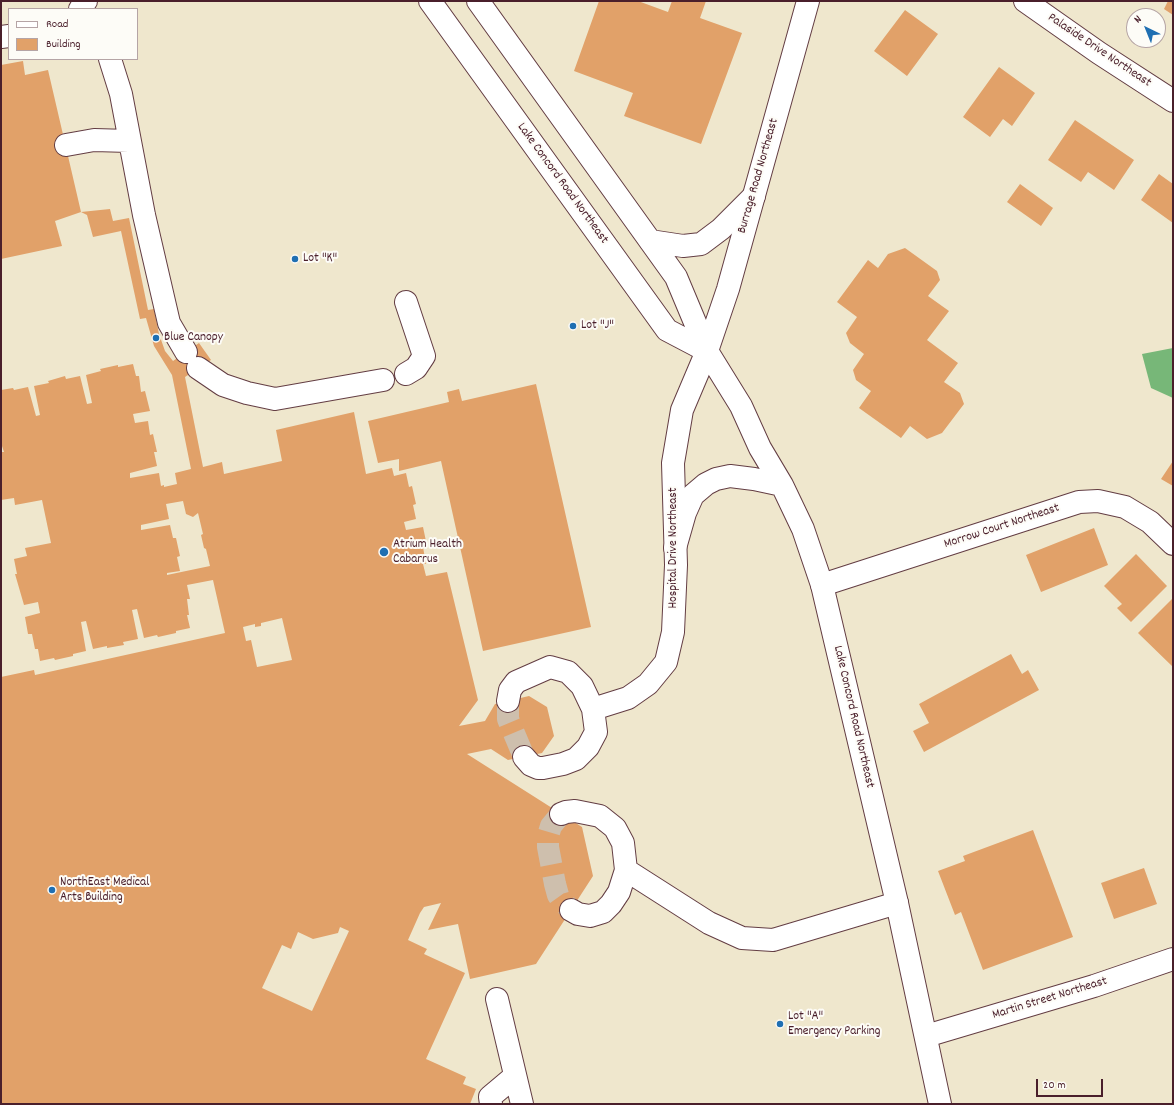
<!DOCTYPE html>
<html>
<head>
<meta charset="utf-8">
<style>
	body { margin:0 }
	#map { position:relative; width:1174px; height:1105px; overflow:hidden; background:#efe7cd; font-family:Dekko,sans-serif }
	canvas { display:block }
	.frame { position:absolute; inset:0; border:2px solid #4a1f2b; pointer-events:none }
	.legend { position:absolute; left:8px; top:8px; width:130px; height:52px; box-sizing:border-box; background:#fdfcf7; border:1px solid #b5a4a5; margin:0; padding:5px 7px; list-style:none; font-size:12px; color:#4a1f2b }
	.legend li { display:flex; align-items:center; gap:8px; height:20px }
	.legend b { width:20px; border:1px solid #b5a4a5 }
	.north { position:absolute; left:1126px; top:8px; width:40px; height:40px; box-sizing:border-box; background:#fdfcf7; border:1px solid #b5a4a5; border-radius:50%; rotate:317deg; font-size:11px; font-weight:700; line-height:16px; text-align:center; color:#4a1f2b }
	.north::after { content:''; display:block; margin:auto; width:14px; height:18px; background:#1f6fb2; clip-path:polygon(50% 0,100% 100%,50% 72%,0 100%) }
	.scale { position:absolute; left:1036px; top:1079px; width:67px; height:18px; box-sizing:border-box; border:2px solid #4a1f2b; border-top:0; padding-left:5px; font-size:12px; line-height:14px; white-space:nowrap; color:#4a1f2b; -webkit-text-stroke:3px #fdfcf7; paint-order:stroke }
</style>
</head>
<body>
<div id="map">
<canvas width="1174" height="1105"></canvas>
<div class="frame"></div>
<ul class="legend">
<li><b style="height:5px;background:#fff"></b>Road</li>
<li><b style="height:11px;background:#e1a169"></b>Building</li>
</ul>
<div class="north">N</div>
<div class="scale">20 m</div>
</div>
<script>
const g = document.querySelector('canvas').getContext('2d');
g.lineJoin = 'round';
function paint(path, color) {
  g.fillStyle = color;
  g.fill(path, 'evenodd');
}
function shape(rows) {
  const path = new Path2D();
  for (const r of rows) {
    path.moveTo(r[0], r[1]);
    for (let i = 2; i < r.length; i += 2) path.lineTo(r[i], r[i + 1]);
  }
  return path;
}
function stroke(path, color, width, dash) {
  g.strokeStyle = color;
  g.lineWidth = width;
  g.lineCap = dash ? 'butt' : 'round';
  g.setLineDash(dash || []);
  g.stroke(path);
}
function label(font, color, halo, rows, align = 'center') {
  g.font = font + ' Dekko,sans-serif';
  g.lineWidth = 4;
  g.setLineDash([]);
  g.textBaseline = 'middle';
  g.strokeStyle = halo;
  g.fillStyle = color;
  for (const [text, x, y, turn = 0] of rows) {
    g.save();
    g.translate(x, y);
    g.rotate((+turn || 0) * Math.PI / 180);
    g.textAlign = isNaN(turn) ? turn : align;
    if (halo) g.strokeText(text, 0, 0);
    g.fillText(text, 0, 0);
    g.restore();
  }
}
const forest = shape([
	[1173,348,1173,398,1151,388,1142,354]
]);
const building = shape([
	[599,1,638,1,668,12,672,1,706,1,700,18,742,33,701,144,624,116,633,93,574,71],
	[1168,1,1173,1,1173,15,1164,9],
	[905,10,938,34,907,76,874,51],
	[23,61,25,75,48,70,81,212,110,209,113,221,129,218,148,310,154,309,159,334,165,351,173,361,199,343,211,360,185,377,203,467,222,462,224,474,282,461,276,430,354,412,366,474,392,468,394,476,406,473,409,487,412,486,416,504,413,505,416,519,404,522,406,530,423,527,427,546,423,547,426,564,423,564,426,576,447,572,478,700,459,726,485,721,495,704,529,696,547,707,554,736,542,753,508,760,491,749,467,754,582,827,593,876,536,964,470,979,458,924,428,930,441,903,424,907,420,913,408,940,427,949,424,954,465,973,426,1059,466,1077,463,1084,476,1089,470,1104,1,1104,1,677,34,670,35,675,225,633,213,580,187,585,190,599,187,599,189,615,187,615,190,628,176,631,176,633,158,637,157,635,144,638,137,609,132,610,138,639,123,642,124,645,107,648,107,646,93,649,86,621,81,622,86,651,73,654,73,656,55,660,54,658,40,661,38,649,35,649,32,634,28,634,25,617,40,613,38,602,24,605,15,574,17,574,14,559,27,556,25,548,51,543,42,500,15,505,14,498,1,500,1,452,4,452,1,443,1,390,13,388,14,390,28,387,36,416,40,415,34,386,49,383,48,381,65,376,66,379,80,376,87,404,92,403,86,375,101,371,100,369,118,365,118,367,133,364,136,376,139,376,141,392,145,391,150,411,133,414,135,423,148,421,150,435,153,434,157,452,154,452,157,466,130,473,130,478,159,473,161,486,164,485,164,487,177,484,175,473,191,469,172,375,154,346,146,318,140,319,121,231,93,237,87,215,81,212,55,221,62,246,1,259,1,65],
	[183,501,186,514,193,517,198,513,203,534,201,535,204,548,206,549,210,566,167,575,167,573,180,571,177,557,180,556,176,538,173,538,170,525,141,530,141,525,169,519,166,504],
	[282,618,292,660,257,667,251,640,246,641,243,627,255,624,255,627,261,626,261,623],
	[340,927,349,931,312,1011,262,988,282,945,291,949,298,932,313,939,338,933],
	[999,67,1035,93,1012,126,1003,119,990,137,963,117],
	[1075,120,1134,160,1114,190,1088,172,1081,182,1048,160],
	[1159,174,1173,184,1173,223,1141,200],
	[1020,184,1053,208,1041,226,1007,202],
	[905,248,937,271,940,280,928,296,949,311,927,340,958,363,944,382,960,393,964,404,942,433,927,439,910,426,901,438,859,408,871,391,856,380,853,370,864,354,850,343,846,333,857,317,837,302,868,260,878,268,888,254],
	[536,384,591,627,483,651,441,461,399,471,399,459,378,463,368,421,449,402,447,392,459,389,462,401],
	[1173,461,1173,486,1161,479],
	[1094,528,1108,565,1041,592,1026,555],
	[1136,554,1167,586,1131,622,1117,608,1122,604,1104,586],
	[1172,599,1173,600,1173,667,1138,633],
	[1011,654,1022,674,1028,670,1039,690,924,752,913,731,929,723,919,704],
	[1033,830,1073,937,983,970,961,912,955,915,938,871,965,861,963,856],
	[1144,868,1157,904,1114,919,1101,883]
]);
const minorTunnel = shape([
	[508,701,508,719,524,757],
	[561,814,551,826,548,836,548,847,555,884,558,895,563,902,571,910]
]);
const minor = shape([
	[1025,1,1099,53,1173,101],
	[80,9,86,1],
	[1,37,9,36],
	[110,59,121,94,144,215,169,323,186,352],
	[66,145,94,140,129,141],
	[198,368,223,385,247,393,275,399,383,380],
	[406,374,416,368,424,356,406,302],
	[822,585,1079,502,1098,501,1125,507,1150,522,1173,544],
	[508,701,510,690,516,682,550,667,568,672,582,686,593,709,596,732,588,747,576,759,563,764,543,768,538,768,531,765,524,757],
	[593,709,628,698,648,684,666,662,673,632,676,565,673,463,682,410,707,351,728,289,808,1],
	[561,814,566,812,575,811,600,816,615,828,623,843,626,870,619,892,611,904,603,912,590,916,578,914,571,910],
	[626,870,709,923,742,938,773,940,897,903],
	[497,999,522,1104],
	[926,1036,1094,986,1173,959],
	[491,1104,490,1097,515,1076]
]);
const major = shape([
	[430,1,667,330,707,351],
	[478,1,676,277,707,351,741,406,760,448,782,485,803,529,822,585,897,903,940,1104],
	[650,241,683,246,701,244,721,229,754,196],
	[675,548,685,513,693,495,706,484,716,479,730,476,754,479,782,485]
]);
const markers = [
	[295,259,4,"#1f6fb2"],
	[573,326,4,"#1f6fb2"],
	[156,338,4,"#1f6fb2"],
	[384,552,5,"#1f6fb2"],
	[52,890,4,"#1f6fb2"],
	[780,1024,4,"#1f6fb2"]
];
const streetNames = [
	["Palaside Drive Northeast",1099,51,34],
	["Burrage Road Northeast",759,176,-74],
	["Lake Concord Road Northeast",562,184,54],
	["Morrow Court Northeast",1002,527,-18],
	["Hospital Drive Northeast",674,548,-90],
	["Lake Concord Road Northeast",853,717,77],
	["Martin Street Northeast",1050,999,-17]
];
const poiNames = [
	["Lot \"K\"",303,259],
	["Lot \"J\"",581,326],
	["Blue Canopy",164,338],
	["Atrium Health",393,545],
	["Cabarrus",393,560],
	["NorthEast Medical",60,883],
	["Arts Building",60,898],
	["Lot \"A\"",788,1017],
	["Emergency Parking",788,1032]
];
paint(forest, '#77b778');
paint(building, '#e1a169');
stroke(minorTunnel, '#cebfad', 22, [22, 11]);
stroke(minor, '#633d43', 24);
stroke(major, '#633d43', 24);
stroke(minor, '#fff', 22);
stroke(major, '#fff', 22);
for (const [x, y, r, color] of markers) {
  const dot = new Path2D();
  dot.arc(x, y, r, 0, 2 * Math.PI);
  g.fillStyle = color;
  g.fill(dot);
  stroke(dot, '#fdfcf7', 1.5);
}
label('13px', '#4a1f2b', '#fdfcf7', streetNames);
label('13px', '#4a1f2b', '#fdfcf7', poiNames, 'left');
</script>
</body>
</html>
